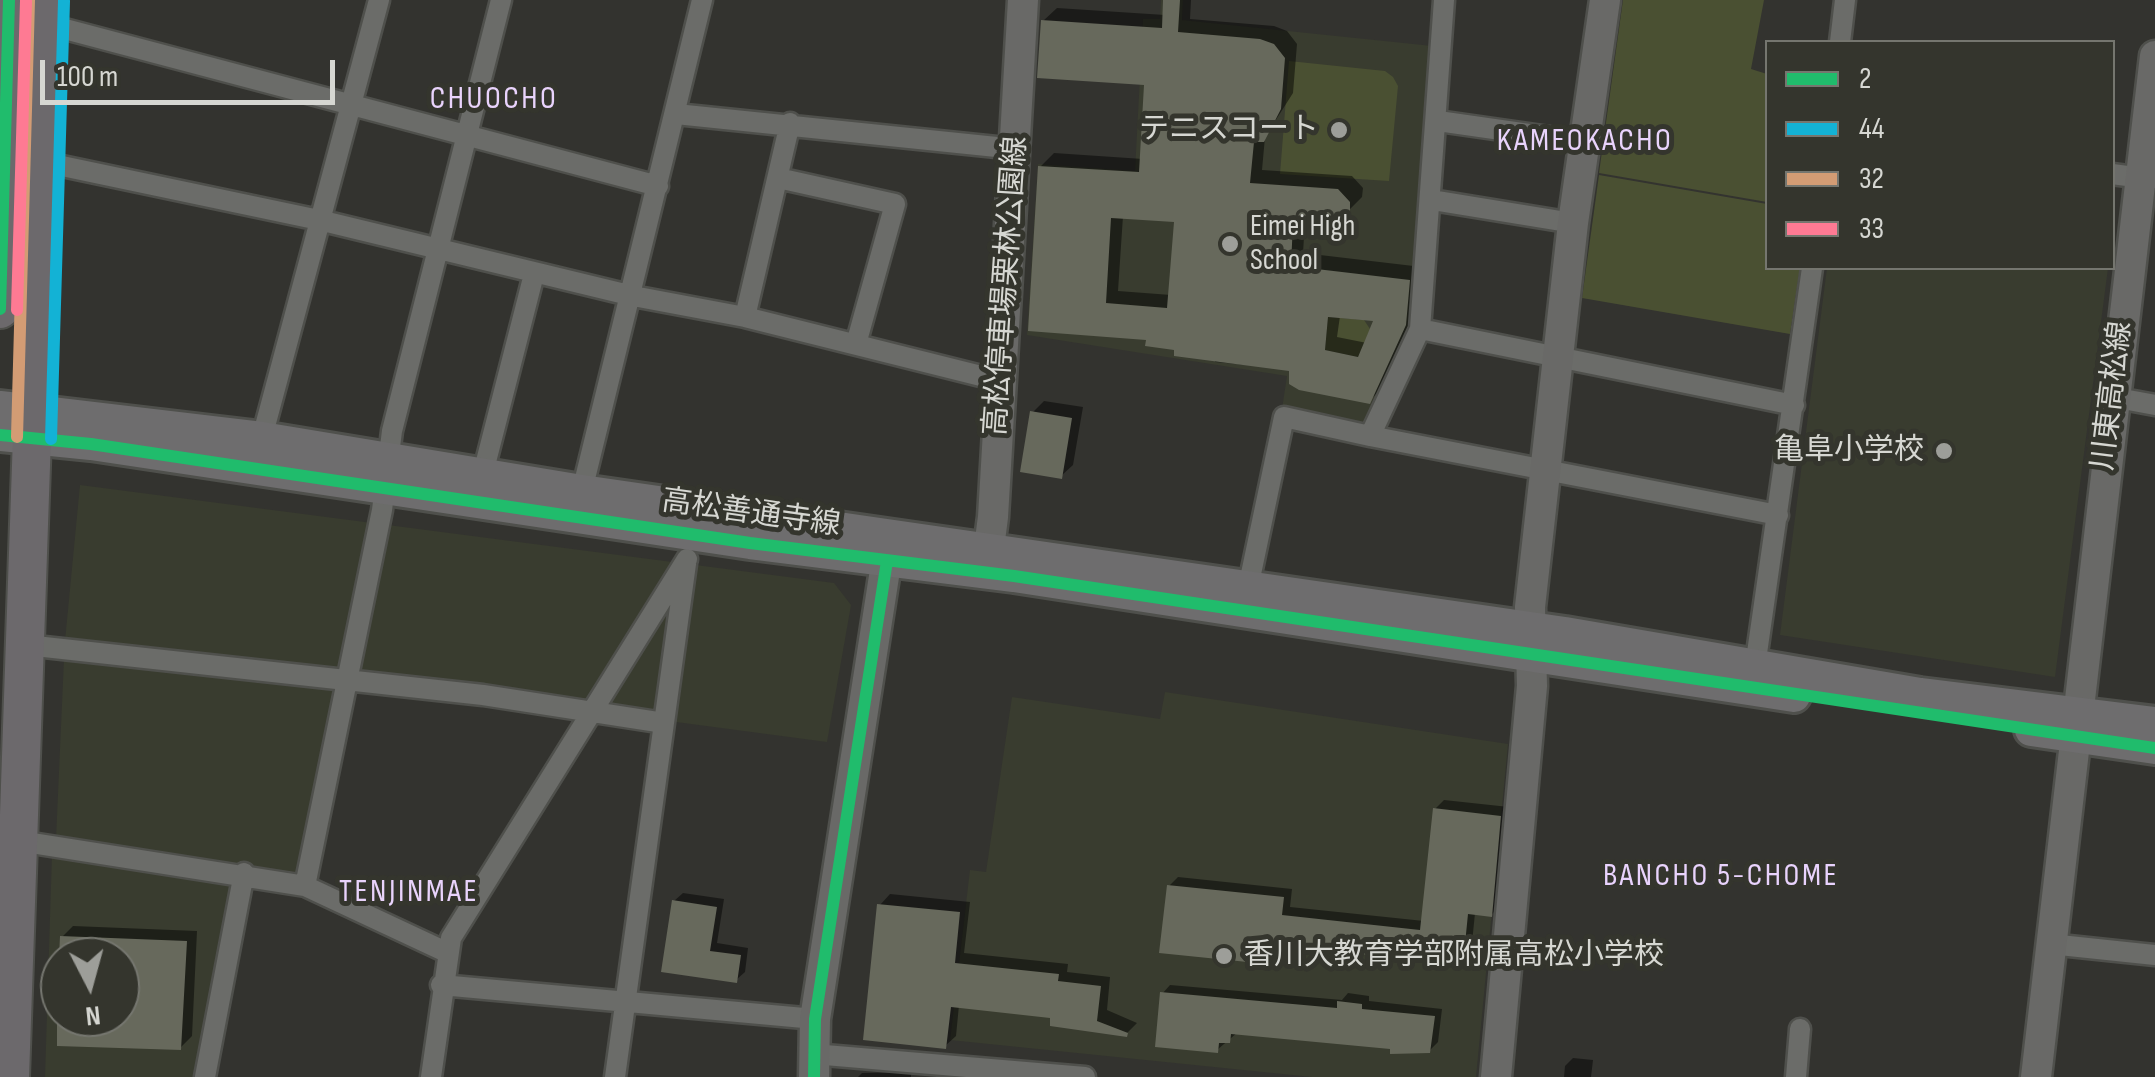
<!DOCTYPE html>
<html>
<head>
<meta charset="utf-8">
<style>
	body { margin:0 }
	#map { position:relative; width:2155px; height:1077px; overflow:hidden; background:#33332f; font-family:"Sofia Sans Condensed",sans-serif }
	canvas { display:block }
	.legend { position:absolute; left:1765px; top:40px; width:350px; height:230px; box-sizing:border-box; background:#34352d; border:2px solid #75766f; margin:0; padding:12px 18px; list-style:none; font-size:30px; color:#d6d7d2 }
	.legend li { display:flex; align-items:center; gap:20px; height:50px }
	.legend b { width:50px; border:2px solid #75766f }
	.north { position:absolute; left:40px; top:937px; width:100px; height:100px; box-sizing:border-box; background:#34352d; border:2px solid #75766f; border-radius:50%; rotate:174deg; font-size:28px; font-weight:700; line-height:40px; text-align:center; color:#d6d7d2 }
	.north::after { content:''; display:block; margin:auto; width:35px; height:45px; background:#9d9e99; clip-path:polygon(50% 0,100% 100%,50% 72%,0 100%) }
	.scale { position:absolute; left:40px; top:60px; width:295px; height:45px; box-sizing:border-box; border:5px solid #d6d7d2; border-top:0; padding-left:12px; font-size:30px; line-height:35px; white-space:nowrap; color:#d6d7d2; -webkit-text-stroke:8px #34352d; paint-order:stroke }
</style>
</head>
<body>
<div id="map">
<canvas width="2155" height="1077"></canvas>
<ul class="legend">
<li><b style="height:12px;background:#20bc6c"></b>2</li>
<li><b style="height:12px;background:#13b2d5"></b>44</li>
<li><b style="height:12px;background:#d39c74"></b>32</li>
<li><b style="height:12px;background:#fe7a93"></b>33</li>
</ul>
<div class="north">N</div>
<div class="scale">100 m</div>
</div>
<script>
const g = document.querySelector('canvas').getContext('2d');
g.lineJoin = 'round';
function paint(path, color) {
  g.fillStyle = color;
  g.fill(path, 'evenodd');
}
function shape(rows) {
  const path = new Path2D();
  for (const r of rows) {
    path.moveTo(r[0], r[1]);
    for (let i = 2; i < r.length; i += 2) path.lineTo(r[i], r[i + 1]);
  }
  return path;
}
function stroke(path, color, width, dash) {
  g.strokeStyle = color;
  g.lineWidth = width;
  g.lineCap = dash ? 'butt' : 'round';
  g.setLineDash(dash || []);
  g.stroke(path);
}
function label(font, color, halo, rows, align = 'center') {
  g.font = font + ' "Sofia Sans Condensed","Noto Sans JP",sans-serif';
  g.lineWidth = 10;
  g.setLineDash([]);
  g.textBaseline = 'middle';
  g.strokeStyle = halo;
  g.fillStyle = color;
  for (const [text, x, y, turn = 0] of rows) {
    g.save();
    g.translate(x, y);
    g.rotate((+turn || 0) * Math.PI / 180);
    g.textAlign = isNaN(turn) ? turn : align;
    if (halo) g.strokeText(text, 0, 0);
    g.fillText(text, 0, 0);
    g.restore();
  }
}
const built = shape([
	[1161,0,1183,0,1182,20,1442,47,1421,317,1377,416,1361,424,1282,409,1287,376,1027,335,1038,164,1135,171,1143,19,1160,19],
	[1827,268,2108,268,2055,677,1780,635],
	[80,485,834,583,851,605,827,742,65,641],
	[64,659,334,687,338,698,301,870,293,877,56,839],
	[1165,692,1508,744,1476,1077,1312,1077,950,1040,970,870,986,872,1012,697,1160,719],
	[52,854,230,881,233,890,196,1077,45,1077],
	[60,957,120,957,120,1017,60,1017]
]);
const green = shape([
	[1623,0,1764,0,1751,69,1767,74,1767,202,1599,173],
	[1289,61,1385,71,1393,77,1398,86,1389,181,1280,174],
	[1599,175,1767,204,1768,268,1800,268,1790,334,1582,298],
	[1328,317,1364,320,1370,329,1358,357,1325,350]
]);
const shadow = shape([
	[1166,0,1191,0,1190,19,1274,26,1287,31,1297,44,1293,93,1265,137,1262,170,1352,176,1363,188,1362,197,1348,211,1305,221,1303,253,1422,267,1419,310,1383,387,1369,401,1292,369,1215,362,1216,356,1149,337,1030,329,1040,167,1054,153,1143,159,1147,83,1043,21,1057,8,1165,15],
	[1123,216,1176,219,1171,295,1118,291],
	[1340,316,1377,319,1367,343,1337,337],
	[1044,401,1083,407,1073,465,1061,476,1033,412],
	[1444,800,1509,807,1500,906,1491,915,1475,913,1471,953,1462,962,1286,944,1285,953,1276,962,1169,886,1178,877,1292,889,1290,907,1424,921,1435,809],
	[683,893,724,899,717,943,748,948,745,972,736,980,664,970,674,901],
	[890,894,970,902,964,953,1068,964,1067,972,1110,977,1107,1010,1137,1023,1126,1034,1053,1016,959,1005,956,1036,945,1046,880,905],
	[73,926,197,931,192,1036,180,1048,59,1043,60,1016,120,1017,120,957,61,957,62,937],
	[1170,985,1342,1000,1348,993,1369,996,1369,1001,1442,1009,1438,1042,1429,1051,1238,1032,1217,1050,1162,994],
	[1573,1058,1593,1060,1591,1077,1564,1077,1565,1066],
	[911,1072,911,1077,858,1077,862,1073]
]);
const building = shape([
	[1163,0,1180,0,1178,32,1260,39,1274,44,1285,58,1281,109,1264,142,1254,142,1250,183,1338,189,1350,202,1350,213,1336,225,1293,222,1291,266,1410,280,1406,325,1370,404,1299,390,1289,384,1289,371,1174,356,1174,350,1145,346,1146,340,1028,331,1038,166,1139,172,1144,85,1037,78,1041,20,1162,28],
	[1111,218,1174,222,1167,308,1106,303],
	[1328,317,1373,321,1358,357,1325,350],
	[1030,411,1072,418,1062,479,1020,472],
	[1433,808,1501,816,1492,917,1468,914,1463,964,1279,946,1277,965,1159,953,1167,885,1284,897,1282,915,1420,930],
	[672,900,717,907,710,951,741,955,737,983,661,972],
	[877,904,960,912,955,963,1059,974,1058,981,1101,986,1097,1021,1128,1033,1127,1037,1050,1026,1050,1018,951,1007,946,1049,863,1040],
	[60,936,187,941,181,1050,57,1046,57,1017,120,1017,120,957,59,957],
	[1160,992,1337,1008,1337,1001,1362,1004,1362,1009,1435,1016,1430,1053,1390,1054,1390,1049,1231,1034,1230,1043,1219,1043,1218,1053,1155,1047]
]);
const street = shape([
	[46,24,658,186],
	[1840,42,1845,0],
	[676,114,1016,149],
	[1438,121,1585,142],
	[43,162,319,220,633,296,745,317,1001,381],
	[2112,174,2150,179],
	[778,178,895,204,856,344],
	[1432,200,1573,223],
	[745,317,790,123],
	[1420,329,1794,405],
	[2112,397,2155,405],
	[1370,436,1778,515],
	[260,445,379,0],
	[480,485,534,274],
	[580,499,702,0],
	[1248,588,1284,417,1370,436,1420,329,1444,0],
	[26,645,483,695,664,723],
	[1755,667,1812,268],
	[19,841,305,886,446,952],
	[305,886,382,510,392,431,501,0],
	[2050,944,2155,955],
	[441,985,815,1019],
	[813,1054,1085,1077],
	[205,1077,244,873],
	[431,1077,451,938,687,559],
	[615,1077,686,564],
	[1796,1077,1800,1029]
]);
const secondary = shape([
	[986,571,993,517,1023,0],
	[814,1077,815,1019,890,538],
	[1496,1077,1532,686,1530,607,1573,223,1605,0],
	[2036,1077,2155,56]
]);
const primary = shape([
	[0,407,262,438,582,491,1565,633,1920,694,2155,723],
	[0,435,91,444,750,543,1014,576,1794,696],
	[2031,730,2155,748]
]);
const highway = shape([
	[0,309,9,0],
	[10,1077,47,0]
]);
const bus1 = shape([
	[0,309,9,0],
	[0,435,91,444,750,543,1014,576,2155,748],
	[814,1077,815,1019,887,561]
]);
const bus2 = shape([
	[51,439,64,1]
]);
const bus3 = shape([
	[17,437,29,0]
]);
const bus4 = shape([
	[17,310,26,1]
]);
const markers = [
	[1339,130,10,"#9d9e99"],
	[1230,244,10,"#9d9e99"],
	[1944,451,10,"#9d9e99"],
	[1224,956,10,"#9d9e99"]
];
const poiNames = [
	["テニスコート",1319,130],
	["Eimei High",1250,227,"left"],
	["School",1250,261,"left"],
	["亀阜小学校",1924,451],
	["香川大教育学部附属高松小学校",1244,956,"left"]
];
const streetNames = [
	["高松停車場栗林公園線",1007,286,-86],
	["川東高松線",2113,396,-83],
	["高松善通寺線",751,514,8]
];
const neighbourhoodNames = [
	["CHUOCHO",494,100],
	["KAMEOKACHO",1585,142],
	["BANCHO 5-CHOME",1721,877],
	["TENJINMAE",409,893]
];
paint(built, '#393c2f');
paint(green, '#4a5032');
paint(shadow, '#0007');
paint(building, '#67695c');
stroke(street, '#4f504c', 25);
stroke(secondary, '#4f504c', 35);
stroke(primary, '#4f504c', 38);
stroke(highway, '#4f504c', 42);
stroke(street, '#6b6c69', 20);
stroke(secondary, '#696967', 30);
stroke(primary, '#6e6d6e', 32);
stroke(highway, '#6c696c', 38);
stroke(bus1, '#20bc6c', 12);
stroke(bus2, '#13b2d5', 12);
stroke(bus3, '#d39c74', 12);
stroke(bus4, '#fe7a93', 12);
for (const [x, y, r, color] of markers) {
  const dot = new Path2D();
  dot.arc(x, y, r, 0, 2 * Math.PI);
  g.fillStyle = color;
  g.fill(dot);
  stroke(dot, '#34352d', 4);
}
label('30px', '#d6d7d2', '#34352d', poiNames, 'right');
label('30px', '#d6d7d2', '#34352d', streetNames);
g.letterSpacing = '2.5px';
label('32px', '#e9d3fc', '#34352d', neighbourhoodNames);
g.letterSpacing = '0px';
</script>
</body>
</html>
